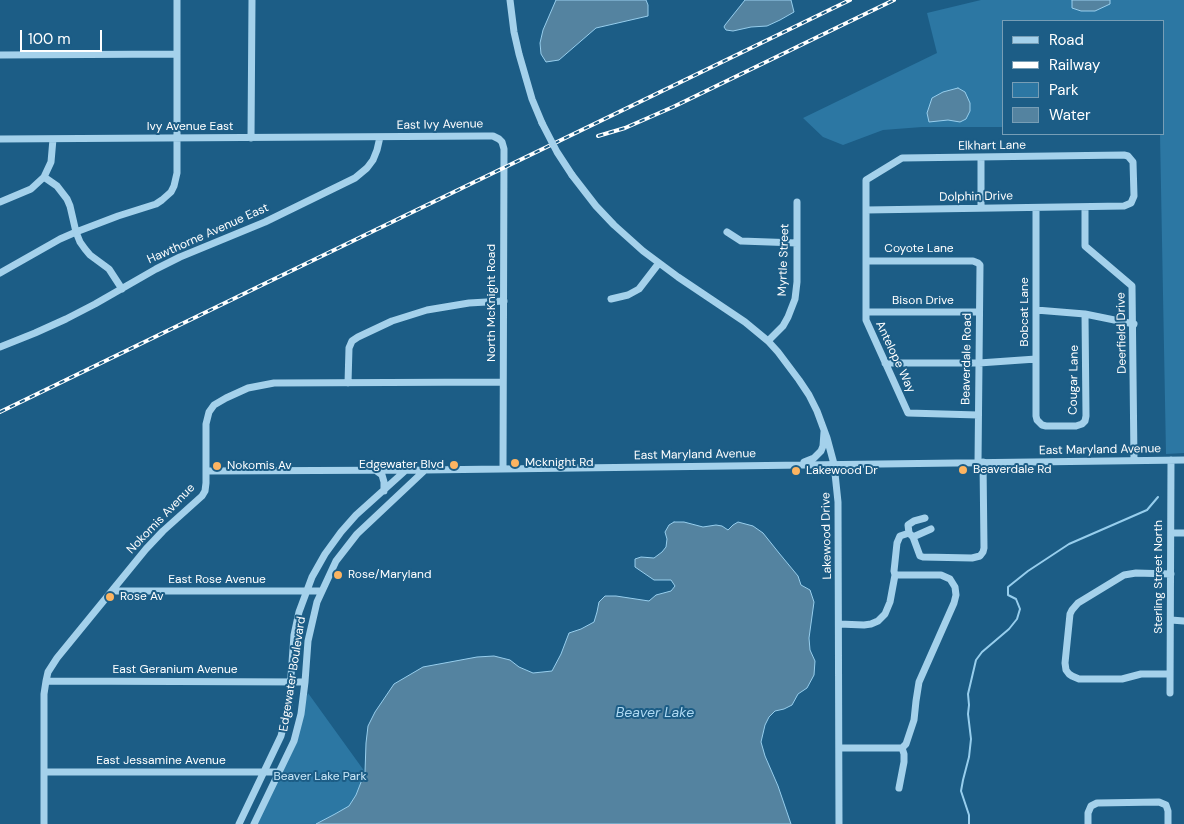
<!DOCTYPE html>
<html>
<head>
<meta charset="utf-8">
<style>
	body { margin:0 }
	#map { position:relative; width:1184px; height:824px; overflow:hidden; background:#1c5d86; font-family:"DM Sans",sans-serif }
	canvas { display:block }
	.legend { position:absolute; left:1002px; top:20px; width:162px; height:115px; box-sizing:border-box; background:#1c5d86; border:1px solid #779eb6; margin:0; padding:6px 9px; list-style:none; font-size:15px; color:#fff }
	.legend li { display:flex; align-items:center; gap:10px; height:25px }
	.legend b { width:25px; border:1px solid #779eb6 }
	.scale { position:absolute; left:20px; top:30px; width:82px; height:22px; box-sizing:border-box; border:2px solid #fff; border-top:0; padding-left:6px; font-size:15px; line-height:18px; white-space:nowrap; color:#fff; -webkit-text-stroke:4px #1c5d86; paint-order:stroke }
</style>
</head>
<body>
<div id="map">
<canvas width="1184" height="824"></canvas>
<ul class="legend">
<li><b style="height:6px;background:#a4d1eb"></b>Road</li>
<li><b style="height:6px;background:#fff"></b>Railway</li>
<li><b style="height:14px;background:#2c77a3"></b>Park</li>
<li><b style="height:14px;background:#5483a0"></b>Water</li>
</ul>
<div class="scale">100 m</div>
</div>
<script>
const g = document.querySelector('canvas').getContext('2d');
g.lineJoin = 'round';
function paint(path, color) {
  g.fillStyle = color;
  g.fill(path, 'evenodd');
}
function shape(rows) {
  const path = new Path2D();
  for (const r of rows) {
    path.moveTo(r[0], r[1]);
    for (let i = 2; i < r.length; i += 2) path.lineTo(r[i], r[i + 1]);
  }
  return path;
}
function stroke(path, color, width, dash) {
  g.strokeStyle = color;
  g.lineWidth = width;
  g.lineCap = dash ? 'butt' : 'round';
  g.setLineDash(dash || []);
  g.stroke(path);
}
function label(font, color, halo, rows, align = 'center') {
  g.font = font + ' "DM Sans",sans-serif';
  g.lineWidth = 4;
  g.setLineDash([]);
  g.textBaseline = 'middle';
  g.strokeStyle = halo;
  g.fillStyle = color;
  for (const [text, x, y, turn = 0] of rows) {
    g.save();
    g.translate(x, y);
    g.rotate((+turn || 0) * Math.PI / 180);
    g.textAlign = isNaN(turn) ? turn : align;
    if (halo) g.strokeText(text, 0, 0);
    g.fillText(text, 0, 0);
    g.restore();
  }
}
const green = shape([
	[981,0,1184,0,1184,453,1166,454,1160,134,1163,134,1163,21,1003,21,1003,127,922,127,883,130,843,145,823,137,803,118,937,53,927,13],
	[308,693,365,772,356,795,349,806,335,814,316,824,254,824,278,772,301,714]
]);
const water = shape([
	[556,0,646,0,648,5,648,16,596,28,559,60,546,62,541,54,540,43,543,30,556,0],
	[745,0,791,0,794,12,780,20,767,26,751,27,733,31,726,30,724,27,725,25,745,0],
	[1072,0,1110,0,1110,4,1095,11,1081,11,1072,8,1072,0],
	[958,88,965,92,970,103,970,111,966,119,960,122,948,120,929,122,927,113,932,98,943,92,958,88],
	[674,522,684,522,703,527,716,525,722,526,728,530,733,525,738,522,753,526,763,533,779,553,798,576,801,585,810,590,814,602,809,638,810,650,815,661,814,675,807,688,798,694,792,705,784,709,775,711,769,717,765,725,761,742,765,756,778,786,791,824,316,824,335,814,349,806,356,795,365,772,366,743,368,726,375,712,394,684,423,667,477,657,494,656,510,660,519,667,533,673,552,671,561,654,569,633,581,629,594,622,597,612,599,602,605,596,616,596,649,601,656,595,671,591,675,586,671,580,654,580,635,567,635,559,641,557,654,558,662,552,666,547,667,539,665,532,669,525,674,522]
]);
const stream = shape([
	[969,824,969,815,961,791,963,780,969,757,971,739,968,714,969,705,968,694,976,660,982,652,1009,629,1017,619,1020,609,1016,599,1008,595,1008,587,1028,571,1069,544,1147,510,1158,497]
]);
const minor = shape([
	[510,0,514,32,519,54,532,99,542,123],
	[0,55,177,54],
	[251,138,252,0],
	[0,139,485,136,493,136,499,139,502,142,504,149,503,469],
	[572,175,596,206,614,225,643,251,678,277,745,322,768,341,778,352,799,380,809,395,817,411,827,438,834,464,838,502,839,824],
	[44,177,57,186,67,199,70,206,76,232,80,242,85,249,90,255,109,269,122,289],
	[0,202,31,189,44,177,51,162,53,139],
	[1085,207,1085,246,1132,286,1134,460],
	[981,208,981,157],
	[1036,208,1036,416,1037,420,1042,425,1046,426,1076,426,1082,424,1085,421,1086,416,1085,314],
	[866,210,1124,206,1131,203,1134,196,1133,162,1128,156,1124,155,902,158,866,180,866,320,908,413,978,415],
	[727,232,741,241,797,243],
	[866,261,973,261,978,263,980,265,978,463],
	[0,273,60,239,76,232,118,216,156,204,162,200,171,192,174,186,177,173,177,0],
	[611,299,628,295,639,289,659,263],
	[1036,310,1085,314,1134,324],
	[866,312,979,312],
	[768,341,783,326,788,317,795,299,797,282,797,202],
	[0,347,35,333,66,319,95,304,156,269,180,257,265,222,355,178,367,168,373,160,377,150,380,137],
	[885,363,979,363,1036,359],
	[348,383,349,348,352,341,358,337,392,321,427,310,469,303,504,301],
	[804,462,814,458,821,451,823,446,824,432],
	[375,470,382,475,384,482,384,491],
	[206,471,425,470,1184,460],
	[909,533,908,525,914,521,925,518],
	[1171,533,1184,533],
	[913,537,931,529],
	[895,575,894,571,897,543,900,536,909,533,913,537,920,556,923,557,972,558,980,556,983,552,984,548,983,462],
	[112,591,322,591],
	[1171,620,1184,621],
	[839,624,864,625,871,624,878,621,885,614,890,602,895,575,941,575,950,579,955,587,956,595,954,603,919,682,916,701,914,720,906,744,902,748,839,748],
	[1170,674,1141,674,1122,679,1079,679,1072,676,1069,674,1066,670,1065,663,1070,614,1072,610,1078,603,1124,575,1136,573,1171,574],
	[46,681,305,682],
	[1170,693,1171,460],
	[44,772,278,772],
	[899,788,904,762,904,754,902,748],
	[44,824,44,694,46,681,48,672,57,658,146,549,163,531,202,496,205,491,206,483,206,424,209,412,214,405,226,398,248,388,274,383,503,382],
	[239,824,281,736,289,704,294,635,299,612,312,577,325,554,341,532,356,515,406,470],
	[254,824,294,741,301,714,305,682,308,641,317,602,336,561,357,534,425,470],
	[1088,824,1088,813,1091,806,1097,803,1159,802,1166,805,1168,811,1168,824]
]);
const rail = shape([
	[598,136,625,128,673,107,894,0],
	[0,412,850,0]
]);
const minorBridge = shape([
	[542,123,557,152,572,175]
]);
const markers = [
	[515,463,5,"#fcb461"],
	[454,465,5,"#fcb461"],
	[217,466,5,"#fcb461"],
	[963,470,5,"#fcb461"],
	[796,471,5,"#fcb461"],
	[338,575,5,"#fcb461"],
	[110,597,5,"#fcb461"]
];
const streetNames = [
	["East Ivy Avenue",440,125,-1],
	["Ivy Avenue East",190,127],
	["Elkhart Lane",992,146,-1],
	["Dolphin Drive",976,197,-1],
	["Hawthorne Avenue East",208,234,-24],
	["Coyote Lane",919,249],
	["Myrtle Street",784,260,-88],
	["Bison Drive",923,301],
	["North McKnight Road",492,303,-90],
	["Bobcat Lane",1025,312,-90],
	["Deerfield Drive",1122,333,-91],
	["Antelope Way",895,357,65],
	["Beaverdale Road",967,359,-89],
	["Cougar Lane",1074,380,-89],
	["East Maryland Avenue",1100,450,-1],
	["East Maryland Avenue",695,455,-1],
	["Nokomis Avenue",161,519,-46],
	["Lakewood Drive",827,536,-91],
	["Sterling Street North",1159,577,-90],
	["East Rose Avenue",217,580],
	["East Geranium Avenue",175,670],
	["Edgewater Boulevard",293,674,-81],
	["East Jessamine Avenue",161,761]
];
const poiNames = [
	["Mcknight Rd",525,463],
	["Edgewater Blvd",444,465,"right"],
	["Nokomis Av",227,466],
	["Beaverdale Rd",973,470],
	["Lakewood Dr",806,471],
	["Rose/Maryland",348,575],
	["Rose Av",120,597]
];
const parkNames = [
	["Beaver Lake Park",320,777]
];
const waterNames = [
	["Beaver Lake",655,713]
];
paint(green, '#2c77a3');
paint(water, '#5483a0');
stroke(water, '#97ceed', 1);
stroke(stream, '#97ceed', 2);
stroke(minor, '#a4d1eb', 7);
stroke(rail, '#fff', 4);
stroke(rail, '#1c5d86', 2, [5.5]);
stroke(minorBridge, '#a4d1eb', 7);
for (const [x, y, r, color] of markers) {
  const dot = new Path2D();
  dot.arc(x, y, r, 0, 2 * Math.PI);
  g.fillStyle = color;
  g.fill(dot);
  stroke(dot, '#1c5d86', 2);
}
label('12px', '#fff', '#1c5d86', streetNames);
label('12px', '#fff', '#1c5d86', poiNames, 'left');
label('12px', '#c9e7f8', '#1c5d86', parkNames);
label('italic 14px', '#afdaf3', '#1c5d86', waterNames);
</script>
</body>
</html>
